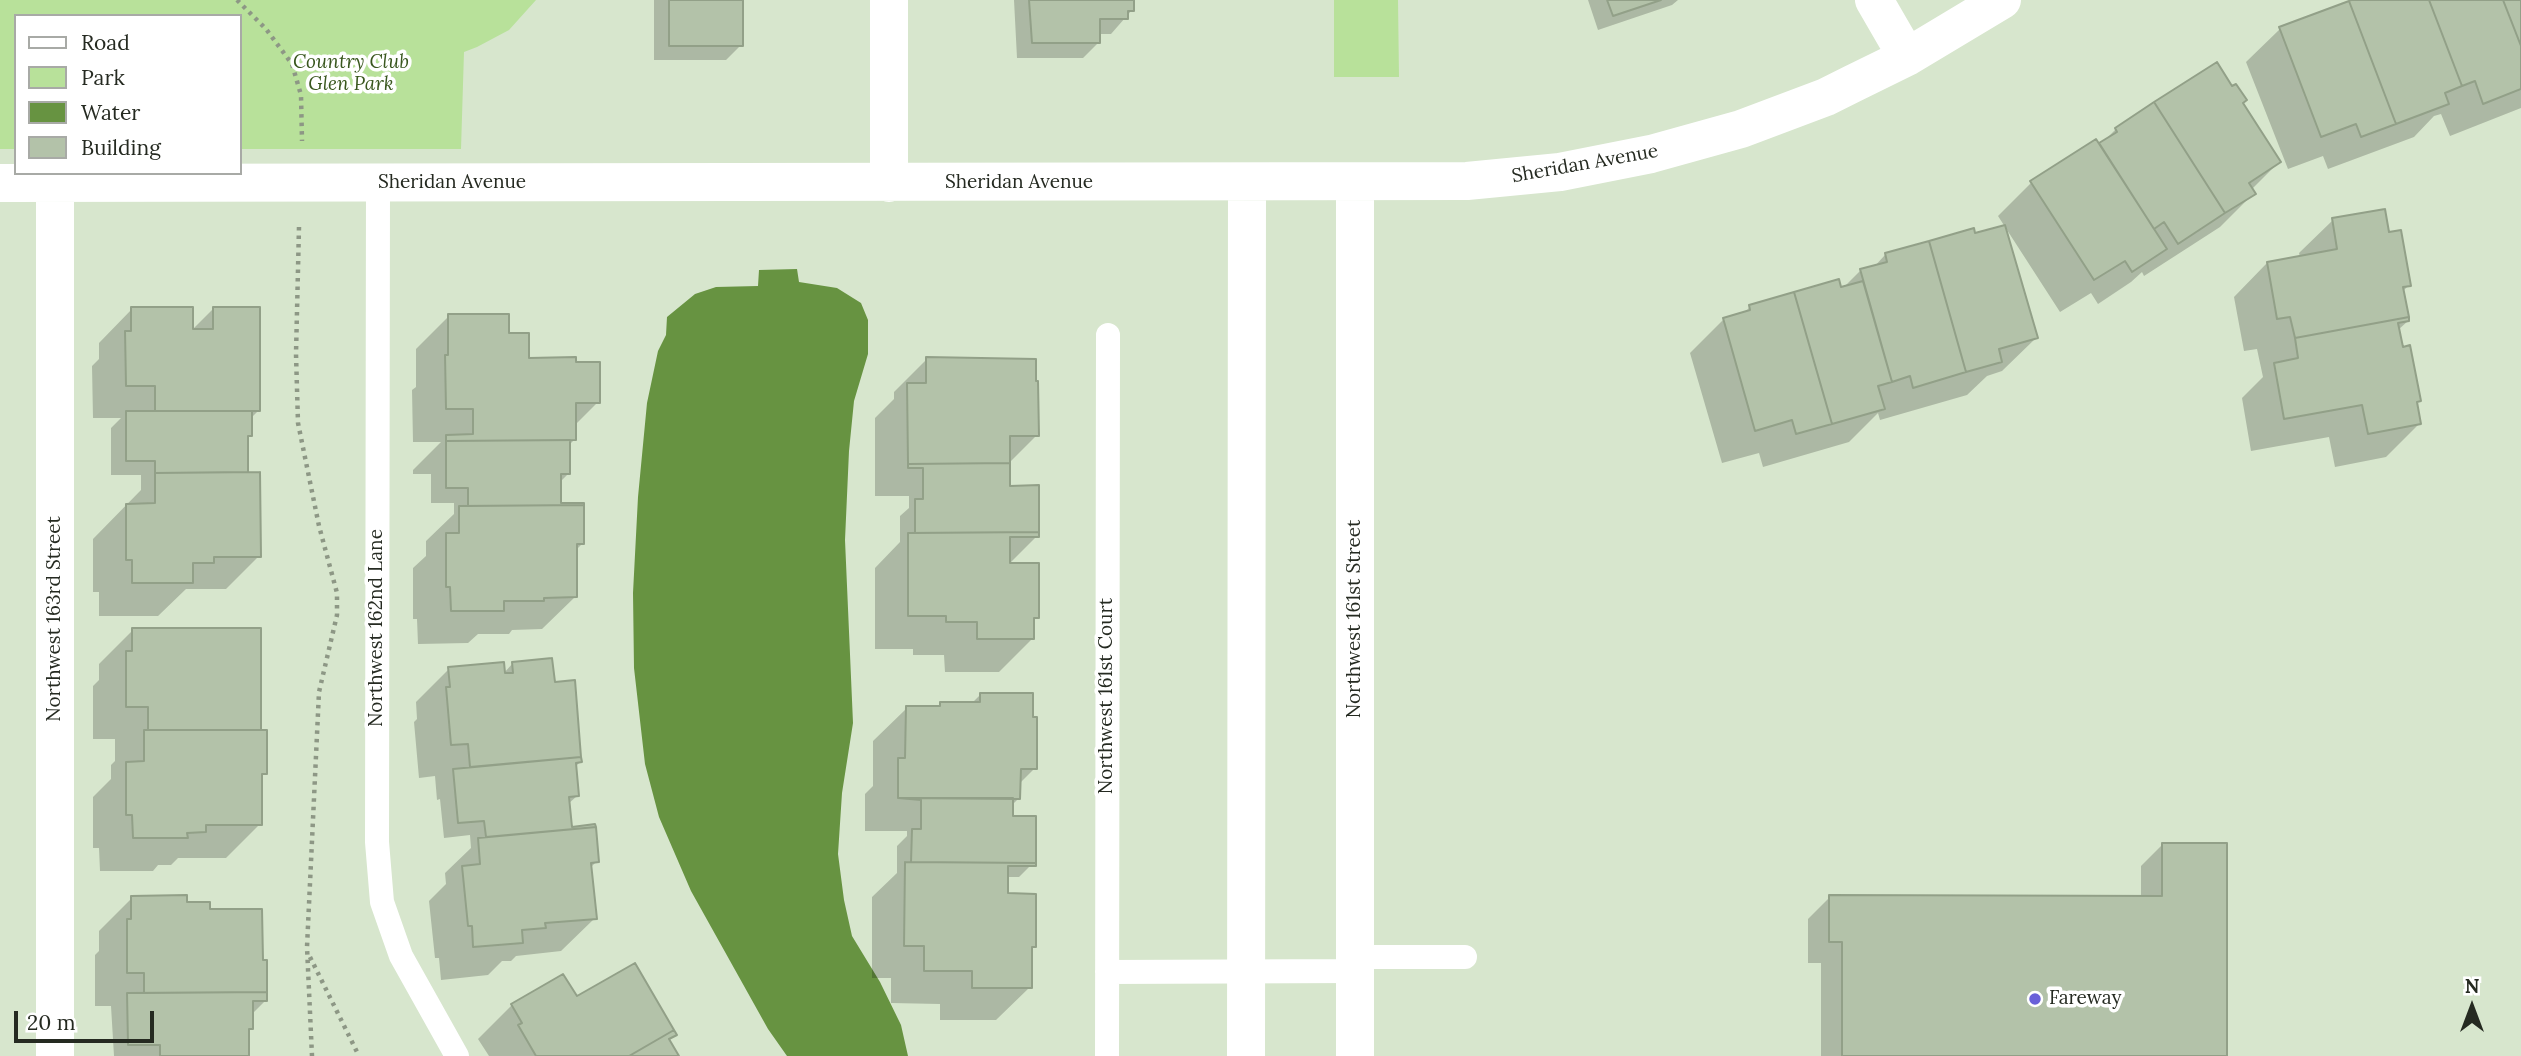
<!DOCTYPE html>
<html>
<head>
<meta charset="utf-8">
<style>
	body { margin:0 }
	#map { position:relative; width:2521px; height:1056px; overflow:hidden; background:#d7e6cd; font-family:Lora,serif }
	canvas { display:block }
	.legend { position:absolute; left:14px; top:14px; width:228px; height:161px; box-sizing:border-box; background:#fff; border:2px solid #a8aaa6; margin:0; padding:9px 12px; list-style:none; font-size:21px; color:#252a21 }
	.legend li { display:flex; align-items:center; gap:14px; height:35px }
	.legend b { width:35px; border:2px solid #a8aaa6 }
	.north { position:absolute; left:2437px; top:972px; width:70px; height:70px; -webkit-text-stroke:5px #fff; paint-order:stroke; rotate:0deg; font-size:19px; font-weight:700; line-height:28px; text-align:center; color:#252a21 }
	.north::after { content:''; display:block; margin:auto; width:24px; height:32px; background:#252a21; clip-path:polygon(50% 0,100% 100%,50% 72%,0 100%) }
	.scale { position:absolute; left:14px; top:1011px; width:140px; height:32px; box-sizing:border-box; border:4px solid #252a21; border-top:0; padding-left:9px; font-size:21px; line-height:24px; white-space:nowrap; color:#252a21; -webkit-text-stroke:5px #fff; paint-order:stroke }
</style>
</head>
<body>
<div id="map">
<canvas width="2521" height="1056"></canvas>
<ul class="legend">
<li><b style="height:9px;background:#fff"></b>Road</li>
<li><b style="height:19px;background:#b8e19a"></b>Park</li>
<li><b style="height:19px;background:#679341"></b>Water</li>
<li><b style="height:19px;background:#b3c2a9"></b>Building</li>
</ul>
<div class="north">N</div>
<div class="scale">20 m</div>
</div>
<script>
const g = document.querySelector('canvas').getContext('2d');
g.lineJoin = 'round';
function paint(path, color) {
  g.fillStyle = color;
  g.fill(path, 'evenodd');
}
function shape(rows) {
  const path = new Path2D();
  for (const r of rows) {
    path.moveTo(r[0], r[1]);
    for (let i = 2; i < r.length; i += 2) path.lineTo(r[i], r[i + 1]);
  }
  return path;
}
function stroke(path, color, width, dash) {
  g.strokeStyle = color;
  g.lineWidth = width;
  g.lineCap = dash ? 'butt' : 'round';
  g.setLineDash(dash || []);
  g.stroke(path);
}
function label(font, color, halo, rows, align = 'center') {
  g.font = font + ' Lora,serif';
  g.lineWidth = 7;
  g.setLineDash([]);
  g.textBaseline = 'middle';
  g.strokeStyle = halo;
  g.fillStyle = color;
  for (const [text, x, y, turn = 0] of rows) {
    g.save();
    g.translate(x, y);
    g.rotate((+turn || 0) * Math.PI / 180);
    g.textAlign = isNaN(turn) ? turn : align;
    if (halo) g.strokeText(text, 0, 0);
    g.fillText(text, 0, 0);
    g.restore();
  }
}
const green = shape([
	[0,0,536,0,509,30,477,47,464,52,461,149,240,149,240,16,16,16,16,149,0,149],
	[1334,0,1398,0,1399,77,1334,77]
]);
const water = shape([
	[797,269,799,282,837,288,861,303,868,320,868,354,854,401,849,451,845,540,853,723,842,793,838,854,844,900,852,936,880,982,901,1025,908,1056,787,1056,768,1029,691,891,659,817,645,764,634,668,633,593,638,497,647,403,658,351,666,335,667,317,695,294,716,287,758,286,759,270]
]);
const shadow = shape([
	[654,0,741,0,741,45,726,60,654,60],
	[1014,0,1132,0,1132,10,1111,34,1098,34,1098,43,1083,58,1017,58],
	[1588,0,1678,0,1672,5,1598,30],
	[2355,0,2521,0,2521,108,2450,136,2441,114,2434,116,2414,137,2328,169,2323,156,2288,169,2246,62,2280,29],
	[2242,103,2279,162,2251,190,2253,194,2220,227,2144,276,2142,272,2131,282,2098,304,2091,293,2060,312,1998,216,2031,183,2102,143,2116,129],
	[2333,220,2388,234,2409,285,2402,292,2408,321,2398,330,2419,400,2416,403,2419,424,2386,457,2335,467,2329,437,2251,451,2242,398,2263,377,2257,349,2244,351,2234,297,2267,263,2300,257,2299,253],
	[1885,255,2036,338,2002,371,1987,376,1967,395,1880,420,1878,413,1849,442,1763,467,1759,453,1722,463,1690,353,1723,320,1742,315,1750,307,1843,288,1860,271,1873,268],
	[132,309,191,331,213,309,259,410,250,419,250,435,246,439,246,471,243,474,259,556,226,589,186,589,158,616,99,616,99,592,93,592,93,539,141,490,141,475,111,475,111,428,121,418,93,418,92,366,99,359,99,343],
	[449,316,508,335,527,359,598,402,574,426,574,440,568,446,568,474,559,483,559,507,583,543,575,551,576,596,542,629,512,630,509,634,478,634,468,643,418,644,417,619,413,619,413,568,426,556,426,541,454,514,454,503,431,503,431,474,413,474,413,470,441,442,413,442,412,390,416,387,416,349],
	[927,359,1037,435,1008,464,1008,488,1037,536,1009,564,1037,617,1032,622,1032,639,999,672,945,672,944,655,913,655,913,649,875,649,875,568,900,542,900,516,909,508,909,496,875,496,875,418,894,399,894,392],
	[133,630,259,732,265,773,260,778,260,824,226,858,178,858,171,865,158,865,153,871,100,871,99,848,93,848,93,797,111,779,111,765,115,761,115,739,93,739,93,686,99,680,99,664],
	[513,663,553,684,573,681,580,762,574,768,577,796,568,804,571,829,568,832,597,861,590,868,595,918,561,951,516,956,511,961,502,961,488,975,441,980,439,958,435,958,429,901,446,884,445,873,471,848,470,835,444,838,440,799,437,800,435,776,419,778,414,722,417,719,416,702,449,669,504,673],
	[981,694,1035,768,1019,784,1019,798,1012,805,1012,817,1034,862,1019,877,1006,877,1006,895,1034,946,1030,950,1030,987,996,1020,940,1020,940,1004,891,1003,891,978,872,978,872,897,897,873,897,846,907,836,907,831,865,831,865,794,873,786,873,741,907,708,937,708,940,704,971,704],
	[2162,845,2225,1056,1821,1056,1821,963,1808,963,1808,919,1830,897,2141,898,2141,866],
	[132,898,185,903,208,910,261,962,266,1000,252,1014,252,1028,248,1032,248,1056,114,1056,111,1006,95,1006,95,955,99,951,99,931],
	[563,976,576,998,675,1035,668,1041,677,1056,489,1056,478,1039,512,1005]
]);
const building = shape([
	[669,0,743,0,743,46,669,46,669,0],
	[1029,0,1134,0,1134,11,1128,11,1128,19,1100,19,1100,43,1032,43,1029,0],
	[1607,0,1661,0,1613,16,1607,0],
	[2351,0,2429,0,2462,86,2445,93,2449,104,2396,124,2349,1,2351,0],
	[2429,0,2503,0,2521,46,2521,89,2483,104,2475,81,2462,86,2429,0],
	[2503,0,2521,0,2521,46,2503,0],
	[2349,1,2396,124,2361,137,2356,124,2321,137,2279,27,2349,1],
	[2217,62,2232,86,2236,84,2247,100,2243,103,2281,162,2249,183,2256,194,2225,213,2154,102,2217,62],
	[2154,102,2225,213,2178,244,2164,222,2154,229,2099,143,2117,132,2115,128,2154,102],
	[2096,139,2167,249,2132,272,2125,261,2094,280,2030,181,2096,139],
	[2385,209,2389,232,2401,230,2411,286,2403,287,2409,317,2295,338,2290,317,2277,319,2267,262,2337,249,2332,218,2385,209],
	[2005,225,2038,338,1999,349,2002,362,1966,372,1929,241,1974,228,1975,233,2005,225],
	[1929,241,1966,372,1913,388,1910,376,1892,382,1860,269,1887,262,1885,253,1929,241],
	[1839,279,1841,287,1863,281,1892,382,1878,386,1885,409,1832,424,1794,292,1839,279],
	[1794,292,1832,424,1796,434,1792,420,1755,431,1723,318,1750,310,1749,305,1794,292],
	[131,307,193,307,193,329,213,329,213,307,260,307,260,411,155,411,155,386,126,386,125,331,131,331,131,307],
	[448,314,509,314,509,333,529,333,529,358,576,357,576,362,600,362,600,403,576,403,576,440,446,441,446,435,473,434,473,409,446,409,445,355,448,355,448,314],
	[2409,317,2409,321,2398,323,2403,347,2410,345,2421,401,2417,402,2421,424,2368,434,2362,405,2284,419,2274,363,2298,358,2295,338,2409,317],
	[926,357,1036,359,1036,381,1038,381,1039,436,1010,436,1010,463,908,464,907,383,926,383,926,357],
	[126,411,252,411,252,436,248,436,248,472,155,473,155,461,126,461,126,411],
	[570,440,570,474,561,474,561,503,584,503,584,505,468,506,468,488,446,488,446,441,570,440],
	[1010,463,1010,486,1039,485,1039,532,915,533,915,499,923,499,923,468,908,468,908,464,1010,463],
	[260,472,261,557,214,557,214,563,193,563,193,583,132,583,132,560,126,560,126,504,155,503,155,473,260,472],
	[584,505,584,544,577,544,577,597,544,598,544,601,504,601,504,611,451,611,450,587,446,587,446,533,459,533,459,506,584,505],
	[1039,532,1039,537,1010,537,1010,563,1039,563,1039,618,1034,618,1034,639,977,639,977,622,946,622,946,616,908,616,908,533,1039,532],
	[132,628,261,628,261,730,148,730,148,707,126,707,126,651,132,651,132,628],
	[552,658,555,682,575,680,581,757,470,767,468,744,451,745,446,687,450,687,448,667,504,662,505,673,513,673,512,662,552,658],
	[980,693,1033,693,1033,717,1037,717,1037,769,1021,769,1020,799,898,798,898,758,905,758,906,706,940,706,940,702,980,702,980,693],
	[144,730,267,730,267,774,262,774,262,825,206,825,206,832,187,833,188,838,133,838,132,815,126,815,126,762,144,761,144,730],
	[581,757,582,762,576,763,579,796,569,797,572,827,595,824,596,827,486,837,484,821,458,823,453,769,581,757],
	[898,798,1013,798,1013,816,1036,816,1036,863,911,862,912,829,921,829,921,800,898,798],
	[596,827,599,862,591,863,597,919,545,923,546,928,522,930,523,943,473,947,472,926,468,926,462,866,480,864,478,838,596,827],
	[2162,843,2227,843,2227,1056,1842,1056,1842,942,1829,942,1829,895,2162,896,2162,843],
	[905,862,1036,863,1036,866,1008,866,1008,893,1036,894,1036,947,1032,947,1032,988,972,988,972,971,924,971,924,946,904,946,905,862],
	[187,895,187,902,210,902,210,909,262,909,263,960,267,960,267,992,144,993,144,973,127,973,127,919,131,919,131,896,187,895],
	[635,963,674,1030,629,1056,536,1056,518,1025,522,1023,511,1004,563,974,577,996,635,963],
	[267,992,267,1001,253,1001,253,1029,249,1029,249,1056,160,1056,160,1045,128,1045,127,993,267,992],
	[674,1030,677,1035,669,1039,679,1056,629,1056,674,1030]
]);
const path = shape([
	[237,0,266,29,292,64,301,95,302,141],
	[299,227,296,354,298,423,319,526,337,593,337,615,319,692,307,947,312,1056],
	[310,957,359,1056]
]);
const lane = shape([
	[378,183,377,842,382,902,401,956,457,1056],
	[1355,957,1465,957],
	[1107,972,1355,971],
	[1107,1056,1108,335]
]);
const street = shape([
	[1874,0,1907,57],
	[0,183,1467,181,1560,172,1651,154,1741,129,1826,97,1852,84,1907,57,2002,0],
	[55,183,55,1056],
	[889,183,889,0],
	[1246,1056,1247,183],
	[1355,1056,1355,183]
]);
const markers = [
	[2035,999,7,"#6960d9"]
];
const parkNames = [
	["Country Club",351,63],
	["Glen Park",351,85]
];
const streetNames = [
	["Sheridan Avenue",1585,164,-10],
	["Sheridan Avenue",452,183],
	["Sheridan Avenue",1019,183],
	["Northwest 163rd Street",55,619,-90],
	["Northwest 161st Street",1355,619,-90],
	["Northwest 162nd Lane",377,628,-90],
	["Northwest 161st Court",1107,696,-90]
];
const poiNames = [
	["Fareway",2049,999]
];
paint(green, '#b8e19a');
paint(water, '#679341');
paint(shadow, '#0003');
paint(building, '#b3c2a9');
stroke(building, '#92a088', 2);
stroke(path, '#8d9785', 4.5, [3.5, 5]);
stroke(lane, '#fff', 24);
stroke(street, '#fff', 38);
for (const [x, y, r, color] of markers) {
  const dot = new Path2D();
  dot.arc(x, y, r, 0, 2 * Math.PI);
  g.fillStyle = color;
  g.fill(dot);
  stroke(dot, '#fff', 2.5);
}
label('italic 19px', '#39571e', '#fff', parkNames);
label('19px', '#252a21', '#fff', streetNames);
label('19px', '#252a21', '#fff', poiNames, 'left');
</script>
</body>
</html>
